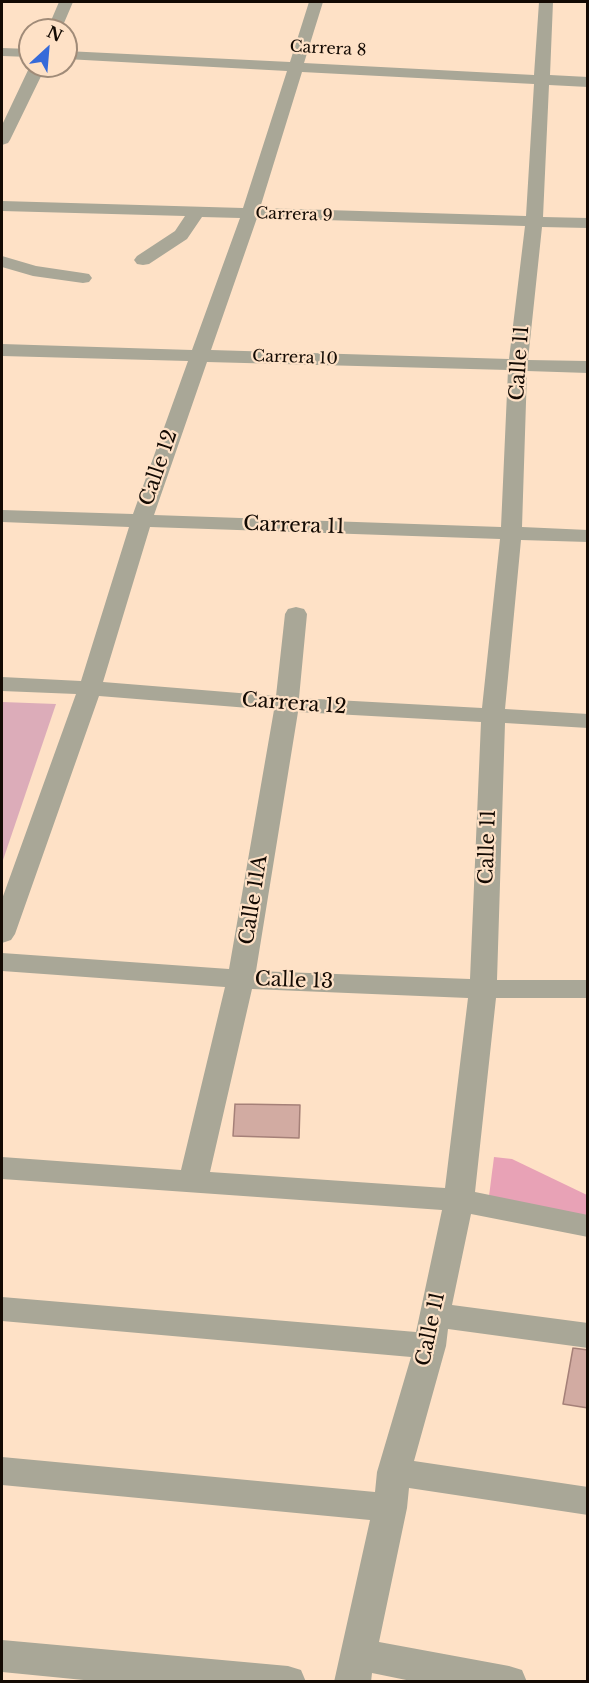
<!DOCTYPE html>
<html>
<head>
<meta charset="utf-8">
<style>
	body { margin:0 }
	#map { position:relative; width:589px; height:1683px; overflow:hidden; background:#fee1c6; font-family:"Libre Baskerville",serif }
	canvas { display:block }
	.frame { position:absolute; inset:0; border:3px solid #130a03; pointer-events:none }
	.north { position:absolute; left:18px; top:18px; width:60px; height:60px; box-sizing:border-box; background:#fee1c6; border:2px solid #a08b78; border-radius:50%; rotate:26deg; font-size:16px; font-weight:700; line-height:24px; text-align:center; color:#130a03 }
	.north::after { content:''; display:block; margin:auto; width:21px; height:27px; background:#366ad9; clip-path:polygon(50% 0,100% 100%,50% 72%,0 100%) }
</style>
</head>
<body>
<div id="map">
<canvas width="589" height="1683"></canvas>
<div class="frame"></div>
<div class="north">N</div>
</div>
<script>
const g = document.querySelector('canvas').getContext('2d');
g.lineJoin = 'round';
function paint(path, color) {
  g.fillStyle = color;
  g.fill(path, 'evenodd');
}
function shape(rows) {
  const path = new Path2D();
  for (const r of rows) {
    path.moveTo(r[0], r[1]);
    for (let i = 2; i < r.length; i += 2) path.lineTo(r[i], r[i + 1]);
  }
  return path;
}
function stroke(path, color, width, dash) {
  g.strokeStyle = color;
  g.lineWidth = width;
  g.lineCap = dash ? 'butt' : 'round';
  g.setLineDash(dash || []);
  g.stroke(path);
}
function label(font, color, halo, rows, align = 'center') {
  g.font = font + ' "Libre Baskerville",serif';
  g.lineWidth = 4.5;
  g.setLineDash([]);
  g.textBaseline = 'middle';
  g.strokeStyle = halo;
  g.fillStyle = color;
  for (const [text, x, y, turn = 0] of rows) {
    g.save();
    g.translate(x, y);
    g.rotate((+turn || 0) * Math.PI / 180);
    g.textAlign = isNaN(turn) ? turn : align;
    if (halo) g.strokeText(text, 0, 0);
    g.fillText(text, 0, 0);
    g.restore();
  }
}
const green = shape([
	[2,702,56,704,2,863]
]);
const forest = shape([
	[494,1157,512,1159,587,1195,587,1223,488,1204]
]);
const building = shape([
	[235,1104,300,1105,299,1138,233,1136,235,1104],
	[573,1348,588,1350,588,1408,563,1404,573,1348]
]);
const minor = shape([
	[59,2,73,2,61,30,47,30,59,2],
	[309,2,323,2,304,63,534,75,539,2,553,2,550,75,588,77,588,87,549,85,543,217,588,218,588,228,542,227,528,360,588,361,588,373,527,371,522,527,588,530,588,542,521,540,505,709,588,714,588,728,505,723,497,980,588,980,588,998,496,998,475,1192,588,1215,588,1237,471,1214,452,1305,588,1323,588,1348,448,1329,446,1346,414,1461,588,1487,588,1515,409,1488,407,1508,379,1642,509,1666,522,1670,527,1682,416,1682,372,1673,371,1682,334,1682,370,1520,2,1485,2,1457,375,1492,377,1472,411,1357,2,1321,2,1297,416,1332,442,1210,2,1179,2,1157,181,1170,225,987,2,971,2,953,229,969,274,710,99,696,15,934,11,940,2,943,2,899,76,694,2,691,2,677,81,681,129,527,2,522,2,510,133,514,188,361,2,356,2,344,192,350,240,218,202,217,187,239,149,264,143,265,137,264,134,260,137,256,175,231,185,216,2,211,2,201,243,208,287,71,66,59,66,51,290,62,309,2],
	[302,72,534,84,526,216,260,208,302,72],
	[257,218,525,226,509,359,211,350,257,218],
	[207,362,508,370,501,527,154,515,207,362],
	[150,527,500,539,482,708,299,698,307,614,304,609,296,607,288,609,285,614,276,696,103,682,150,527],
	[298,712,481,722,470,979,256,971,298,712],
	[252,989,468,998,445,1188,210,1172,252,989],
	[2,48,30,49,30,57,2,56,2,48],
	[30,66,46,66,10,140,8,143,2,145,2,125,30,66],
	[2,256,36,266,83,273,89,274,92,278,89,282,83,283,33,276,2,267,2,256],
	[2,1640,288,1666,301,1670,306,1682,104,1682,2,1672,2,1640]
]);
const farStreetnames = [
	["Carrera 8",328,49,3],
	["Carrera 9",294,215,2],
	["Carrera 10",295,358,2]
];
const streetNames = [
	["Calle 11",520,363,-86],
	["Calle 12",159,468,-71],
	["Carrera 11",294,526,2],
	["Carrera 12",294,704,4],
	["Calle 11",488,847,-88],
	["Calle 11A",254,900,-81],
	["Calle 13",294,981,2],
	["Calle 11",431,1329,-78]
];
paint(green, '#dcacb9');
paint(forest, '#e8a2b6');
paint(building, '#d2aba2');
stroke(building, '#a58078', 1.5);
paint(minor, '#a9a797');
label('16px', '#130a03', '#fee1c6', farStreetnames);
label('20px', '#130a03', '#fee1c6', streetNames);
</script>
</body>
</html>
